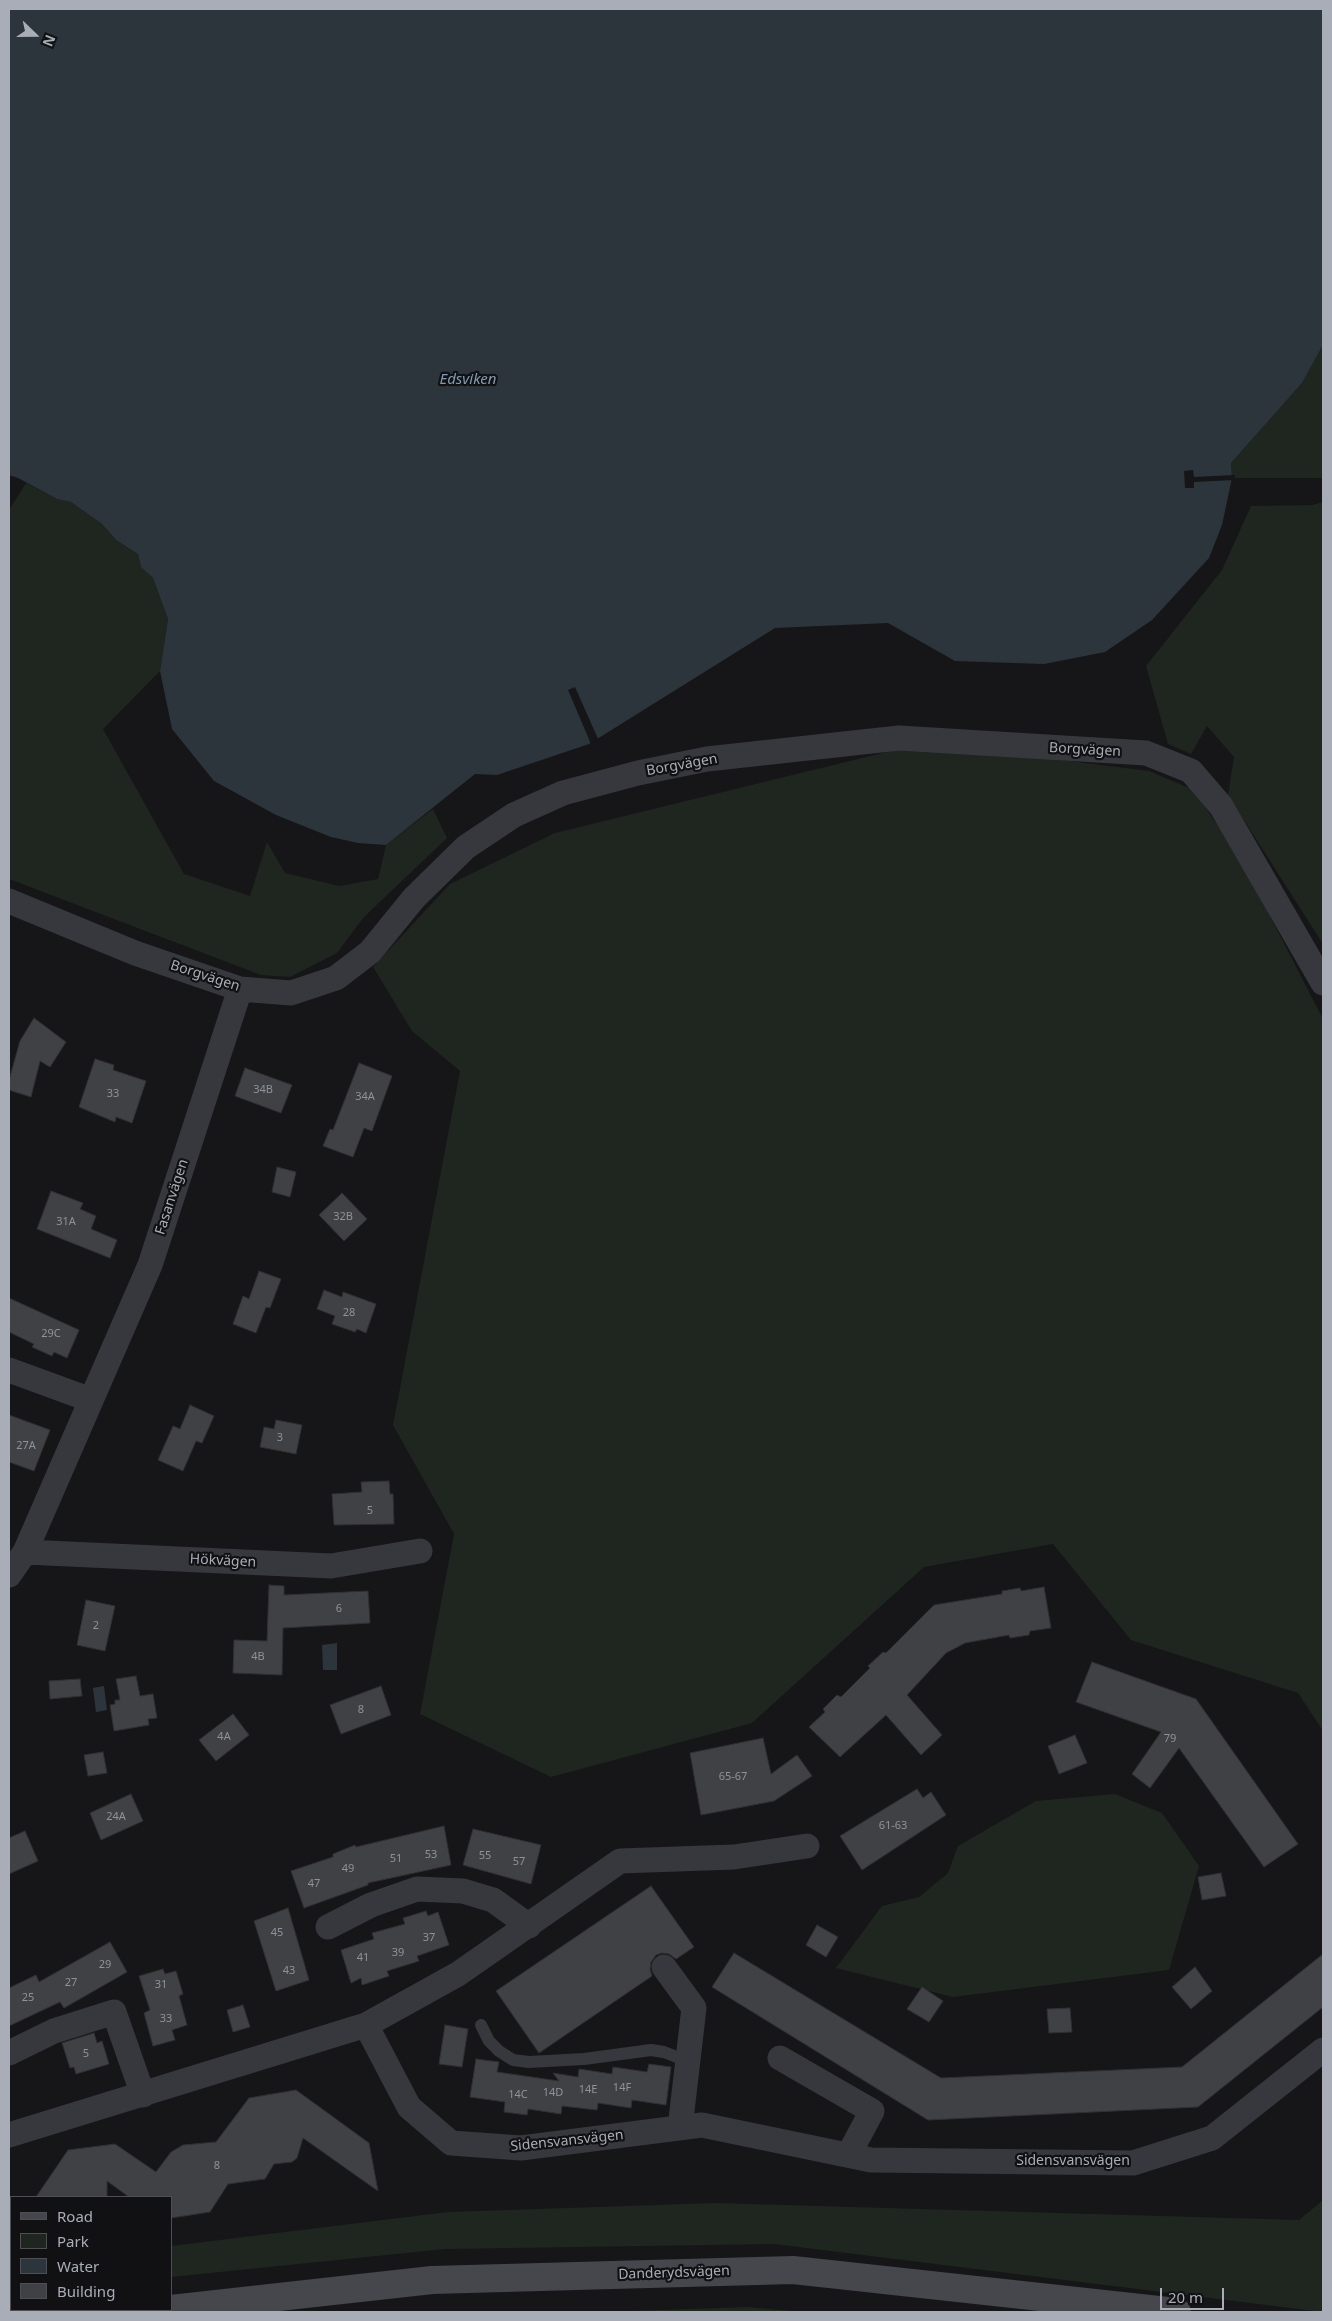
<!DOCTYPE html>
<html>
<head>
<meta charset="utf-8">
<style>
	body { margin:0 }
	#map { position:relative; width:1332px; height:2321px; overflow:hidden; background:#161618; font-family:"Noto Sans",sans-serif }
	canvas { display:block }
	.frame { position:absolute; inset:0; border:10px solid #a8adb8; pointer-events:none }
	.legend { position:absolute; left:10px; top:2196px; width:162px; height:115px; box-sizing:border-box; background:#111113; border:1px solid #4d4f55; margin:0; padding:6px 9px; list-style:none; font-size:15px; color:#a8adb8 }
	.legend li { display:flex; align-items:center; gap:10px; height:25px }
	.legend b { width:25px; border:1px solid #4d4f55 }
	.north { position:absolute; left:10px; top:10px; width:50px; height:50px; -webkit-text-stroke:4px #111113; paint-order:stroke; rotate:112deg; font-size:14px; font-weight:700; line-height:20px; text-align:center; color:#a8adb8 }
	.north::after { content:''; display:block; margin:auto; width:18px; height:22px; background:#a8adb8; clip-path:polygon(50% 0,100% 100%,50% 72%,0 100%) }
	.scale { position:absolute; left:1160px; top:2288px; width:64px; height:22px; box-sizing:border-box; border:2px solid #a8adb8; border-top:0; padding-left:6px; font-size:15px; line-height:18px; white-space:nowrap; color:#a8adb8; -webkit-text-stroke:4px #111113; paint-order:stroke }
</style>
</head>
<body>
<div id="map">
<canvas width="1332" height="2321"></canvas>
<div class="frame"></div>
<ul class="legend">
<li><b style="height:6px;background:#45474d"></b>Road</li>
<li><b style="height:14px;background:#1e261f"></b>Park</li>
<li><b style="height:14px;background:#2c353c"></b>Water</li>
<li><b style="height:14px;background:#404145"></b>Building</li>
</ul>
<div class="north">N</div>
<div class="scale">20 m</div>
</div>
<script>
const g = document.querySelector('canvas').getContext('2d');
g.lineJoin = 'round';
function paint(path, color) {
  g.fillStyle = color;
  g.fill(path, 'evenodd');
}
function shape(rows) {
  const path = new Path2D();
  for (const r of rows) {
    path.moveTo(r[0], r[1]);
    for (let i = 2; i < r.length; i += 2) path.lineTo(r[i], r[i + 1]);
  }
  return path;
}
function stroke(path, color, width, dash) {
  g.strokeStyle = color;
  g.lineWidth = width;
  g.lineCap = dash ? 'butt' : 'round';
  g.setLineDash(dash || []);
  g.stroke(path);
}
function label(font, color, halo, rows, align = 'center') {
  g.font = font + ' "Noto Sans",sans-serif';
  g.lineWidth = 4.5;
  g.setLineDash([]);
  g.textBaseline = 'middle';
  g.strokeStyle = halo;
  g.fillStyle = color;
  for (const [text, x, y, turn = 0] of rows) {
    g.save();
    g.translate(x, y);
    g.rotate((+turn || 0) * Math.PI / 180);
    g.textAlign = isNaN(turn) ? turn : align;
    if (halo) g.strokeText(text, 0, 0);
    g.fillText(text, 0, 0);
    g.restore();
  }
}
const green = shape([
	[1323,345,1323,478,1232,478,1231,463,1302,383],
	[26,483,57,499,71,502,102,524,116,540,138,554,141,567,153,578,168,619,160,671,103,729,184,874,250,896,267,842,285,873,339,886,378,879,386,845,433,809,447,838,364,917,337,953,290,977,261,975,9,879,9,510],
	[1323,502,1323,944,1228,795,1234,757,1207,726,1191,754,1168,744,1146,666,1222,570,1251,506,1313,505],
	[899,749,1029,756,1149,771,1194,790,1242,862,1323,1019,1323,1731,1298,1693,1131,1640,1053,1544,924,1567,752,1723,551,1777,420,1714,454,1534,393,1425,460,1071,412,1031,373,967,450,884,555,833],
	[1115,1794,1162,1813,1199,1866,1169,1970,953,1997,836,1968,882,1906,919,1897,948,1873,958,1846,1036,1801],
	[1323,2200,1323,2312,774,2244,445,2249,171,2277,171,2246,448,2212,715,2203,1299,2220],
	[748,2307,801,2312,602,2312]
]);
const water = shape([
	[9,9,1323,9,1323,345,1302,383,1231,463,1232,478,1222,525,1209,558,1152,620,1105,652,1044,664,955,661,888,623,775,628,589,744,497,775,475,774,386,845,358,843,331,837,276,815,214,781,172,729,160,671,168,619,153,578,141,567,138,554,116,540,102,524,71,502,57,499,18,478,9,475],
	[337,1643,337,1670,323,1670,322,1645],
	[104,1686,107,1710,96,1712,93,1688]
]);
const pier = shape([
	[1193,470,1194,477,1235,475,1235,480,1194,482,1194,488,1185,488,1184,471],
	[575,687,599,741,591,744,568,690]
]);
const building = shape([
	[34,1018,66,1042,50,1067,40,1061,31,1097,9,1090,9,1080,20,1041,34,1018],
	[95,1059,114,1065,113,1070,146,1081,132,1123,116,1117,115,1122,79,1107,95,1059],
	[359,1063,392,1076,372,1131,364,1128,353,1157,323,1146,330,1129,333,1130,359,1063],
	[245,1068,292,1085,281,1113,235,1096,245,1068],
	[277,1167,296,1172,290,1197,272,1192,277,1167],
	[51,1191,83,1203,80,1209,96,1216,91,1229,117,1240,110,1258,37,1229,51,1191],
	[342,1193,367,1219,344,1241,319,1215,342,1193],
	[259,1271,281,1279,270,1308,266,1307,256,1333,233,1324,243,1296,249,1299,259,1271],
	[324,1290,342,1297,343,1292,376,1304,366,1333,357,1329,355,1332,332,1324,335,1316,317,1309,324,1290],
	[9,1298,79,1330,67,1358,54,1352,52,1356,32,1347,34,1344,9,1332,9,1298],
	[190,1405,214,1416,202,1443,196,1441,183,1471,158,1460,173,1426,180,1429,190,1405],
	[9,1415,50,1430,34,1471,9,1462,9,1415],
	[276,1420,302,1425,296,1454,260,1447,264,1427,274,1429,276,1420],
	[389,1481,390,1494,393,1494,394,1524,334,1525,332,1494,362,1492,361,1482,389,1481],
	[269,1585,284,1586,284,1595,368,1591,370,1623,283,1628,282,1675,233,1673,234,1640,267,1641,269,1585],
	[1044,1587,1051,1628,1030,1631,1029,1635,1010,1638,1009,1635,965,1643,946,1653,907,1695,942,1735,921,1755,886,1715,840,1757,809,1727,825,1712,823,1709,837,1695,841,1697,870,1668,868,1666,883,1652,886,1653,934,1605,1002,1594,1002,1591,1020,1588,1021,1591,1044,1587],
	[86,1600,115,1606,105,1651,77,1645,86,1600],
	[1092,1662,1196,1699,1298,1844,1264,1867,1179,1748,1150,1788,1132,1774,1161,1732,1076,1702,1092,1662],
	[136,1676,140,1696,153,1694,157,1718,148,1719,149,1725,114,1731,110,1705,115,1704,115,1700,120,1700,116,1679,136,1676],
	[80,1679,82,1696,50,1699,49,1681,80,1679],
	[381,1686,391,1715,341,1734,330,1705,381,1686],
	[233,1714,249,1735,216,1761,199,1740,233,1714],
	[1075,1735,1087,1763,1059,1774,1048,1746,1075,1735],
	[763,1738,771,1774,797,1755,812,1776,774,1801,701,1815,690,1753,763,1738],
	[103,1752,107,1773,88,1776,84,1755,103,1752],
	[917,1789,923,1798,931,1792,946,1815,862,1870,840,1836,917,1789],
	[131,1794,143,1821,101,1840,90,1813,131,1794],
	[444,1826,451,1865,368,1883,368,1885,304,1908,291,1871,333,1857,333,1854,355,1845,356,1847,444,1826],
	[473,1829,541,1845,531,1884,463,1865,473,1829],
	[25,1831,38,1861,9,1874,9,1838,25,1831],
	[1221,1873,1226,1896,1202,1900,1198,1877,1221,1873],
	[651,1886,694,1947,676,1959,669,1954,662,1953,656,1955,651,1962,650,1969,652,1976,539,2053,496,1991,651,1886],
	[288,1908,309,1980,276,1991,254,1921,288,1908],
	[426,1911,428,1916,438,1912,449,1945,417,1956,419,1961,387,1971,389,1976,362,1985,361,1978,351,1983,341,1950,374,1939,372,1933,405,1924,403,1918,426,1911],
	[817,1925,838,1937,826,1957,806,1945,817,1925],
	[110,1942,127,1972,64,2008,60,2002,9,2026,9,1988,36,1975,39,1982,110,1942],
	[734,1953,941,2078,1182,2067,1323,1954,1323,2007,1198,2107,928,2120,712,1987,734,1953],
	[1195,1967,1212,1991,1191,2009,1172,1987,1195,1967],
	[163,1969,165,1974,176,1971,183,1994,179,1996,187,2025,172,2030,175,2040,153,2046,144,2013,150,2010,139,1976,163,1969],
	[922,1987,943,2001,929,2022,907,2009,922,1987],
	[243,2005,250,2027,233,2032,227,2010,243,2005],
	[1070,2008,1072,2032,1049,2033,1047,2009,1070,2008],
	[445,2025,468,2029,462,2067,439,2064,445,2025],
	[94,2033,97,2043,102,2041,109,2064,76,2074,74,2067,70,2068,62,2043,94,2033],
	[476,2059,499,2062,497,2072,559,2081,553,2073,578,2077,579,2069,612,2074,613,2067,647,2072,649,2064,671,2067,666,2105,632,2100,631,2108,598,2103,597,2110,562,2106,561,2114,528,2109,527,2115,504,2112,505,2102,470,2097,476,2059],
	[296,2090,369,2143,378,2191,303,2138,297,2158,292,2162,274,2164,265,2179,228,2184,210,2212,171,2218,171,2197,129,2197,107,2181,107,2197,36,2197,68,2150,115,2144,156,2172,171,2152,183,2145,216,2142,249,2098,296,2090]
]);
const service = shape([
	[481,2025,489,2041,499,2051,513,2060,529,2062,584,2059,651,2050,664,2052,687,2061]
]);
const minor = shape([
	[9,901,135,953,240,989,291,993,336,978,370,952,414,898,466,847,514,815,563,793,638,773,707,759,899,738,1146,753,1191,771,1221,806,1323,983],
	[9,1370,91,1400],
	[25,1552,331,1566,420,1551],
	[9,1575,25,1552,150,1265,240,989],
	[328,1927,371,1905,417,1889,463,1891,493,1900,529,1926],
	[664,1967,694,2008,680,2128],
	[366,2025,409,2107,451,2143,521,2148,702,2125,871,2160,1133,2163,1212,2138,1323,2050],
	[9,2053,54,2031,114,2012,143,2095],
	[780,2058,872,2111,849,2154],
	[9,2135,366,2025,458,1974,620,1861,734,1857,807,1846]
]);
const secondary = shape([
	[171,2309,432,2280,793,2270,1177,2312],
	[147,2312,168,2310]
]);
const numberNames = [
	["34B",263,1090],
	["33",113,1094],
	["34A",365,1097],
	["32B",343,1217],
	["31A",66,1222],
	["28",349,1313],
	["29C",51,1334],
	["3",280,1438],
	["27A",26,1446],
	["5",370,1511],
	["6",339,1609],
	["2",96,1626],
	["4B",258,1657],
	["8",361,1710],
	["4A",224,1737],
	["79",1170,1739],
	["65-67",733,1777],
	["24A",116,1817],
	["61-63",893,1826],
	["53",431,1855],
	["55",485,1856],
	["51",396,1859],
	["57",519,1862],
	["49",348,1869],
	["47",314,1884],
	["45",277,1933],
	["37",429,1938],
	["39",398,1953],
	["41",363,1958],
	["29",105,1965],
	["43",289,1971],
	["27",71,1983],
	["31",161,1985],
	["25",28,1998],
	["33",166,2019],
	["5",86,2054],
	["14F",622,2088],
	["14E",588,2090],
	["14D",553,2093],
	["14C",518,2095],
	["8",217,2166]
];
const streetNames = [
	["Borgvägen",1085,750,3],
	["Borgvägen",682,765,-10],
	["Borgvägen",205,976,18],
	["Fasanvägen",172,1197,-72],
	["Hökvägen",223,1561,3],
	["Sidensvansvägen",567,2141,-6],
	["Sidensvansvägen",1073,2161],
	["Danderydsvägen",674,2273,-2]
];
const waterNames = [
	["Edsviken",468,380]
];
paint(green, '#1e261f');
paint(water, '#2c353c');
paint(pier, '#161618');
paint(building, '#404145');
stroke(building, '#303034', 1);
stroke(service, '#37383d', 12);
stroke(minor, '#37383d', 25);
stroke(secondary, '#45474d', 28);
label('11px', '#8e929b', null, numberNames);
label('14px', '#a8adb8', '#111113', streetNames);
label('italic 15px', '#7f9bb3', '#111113', waterNames);
</script>
</body>
</html>
